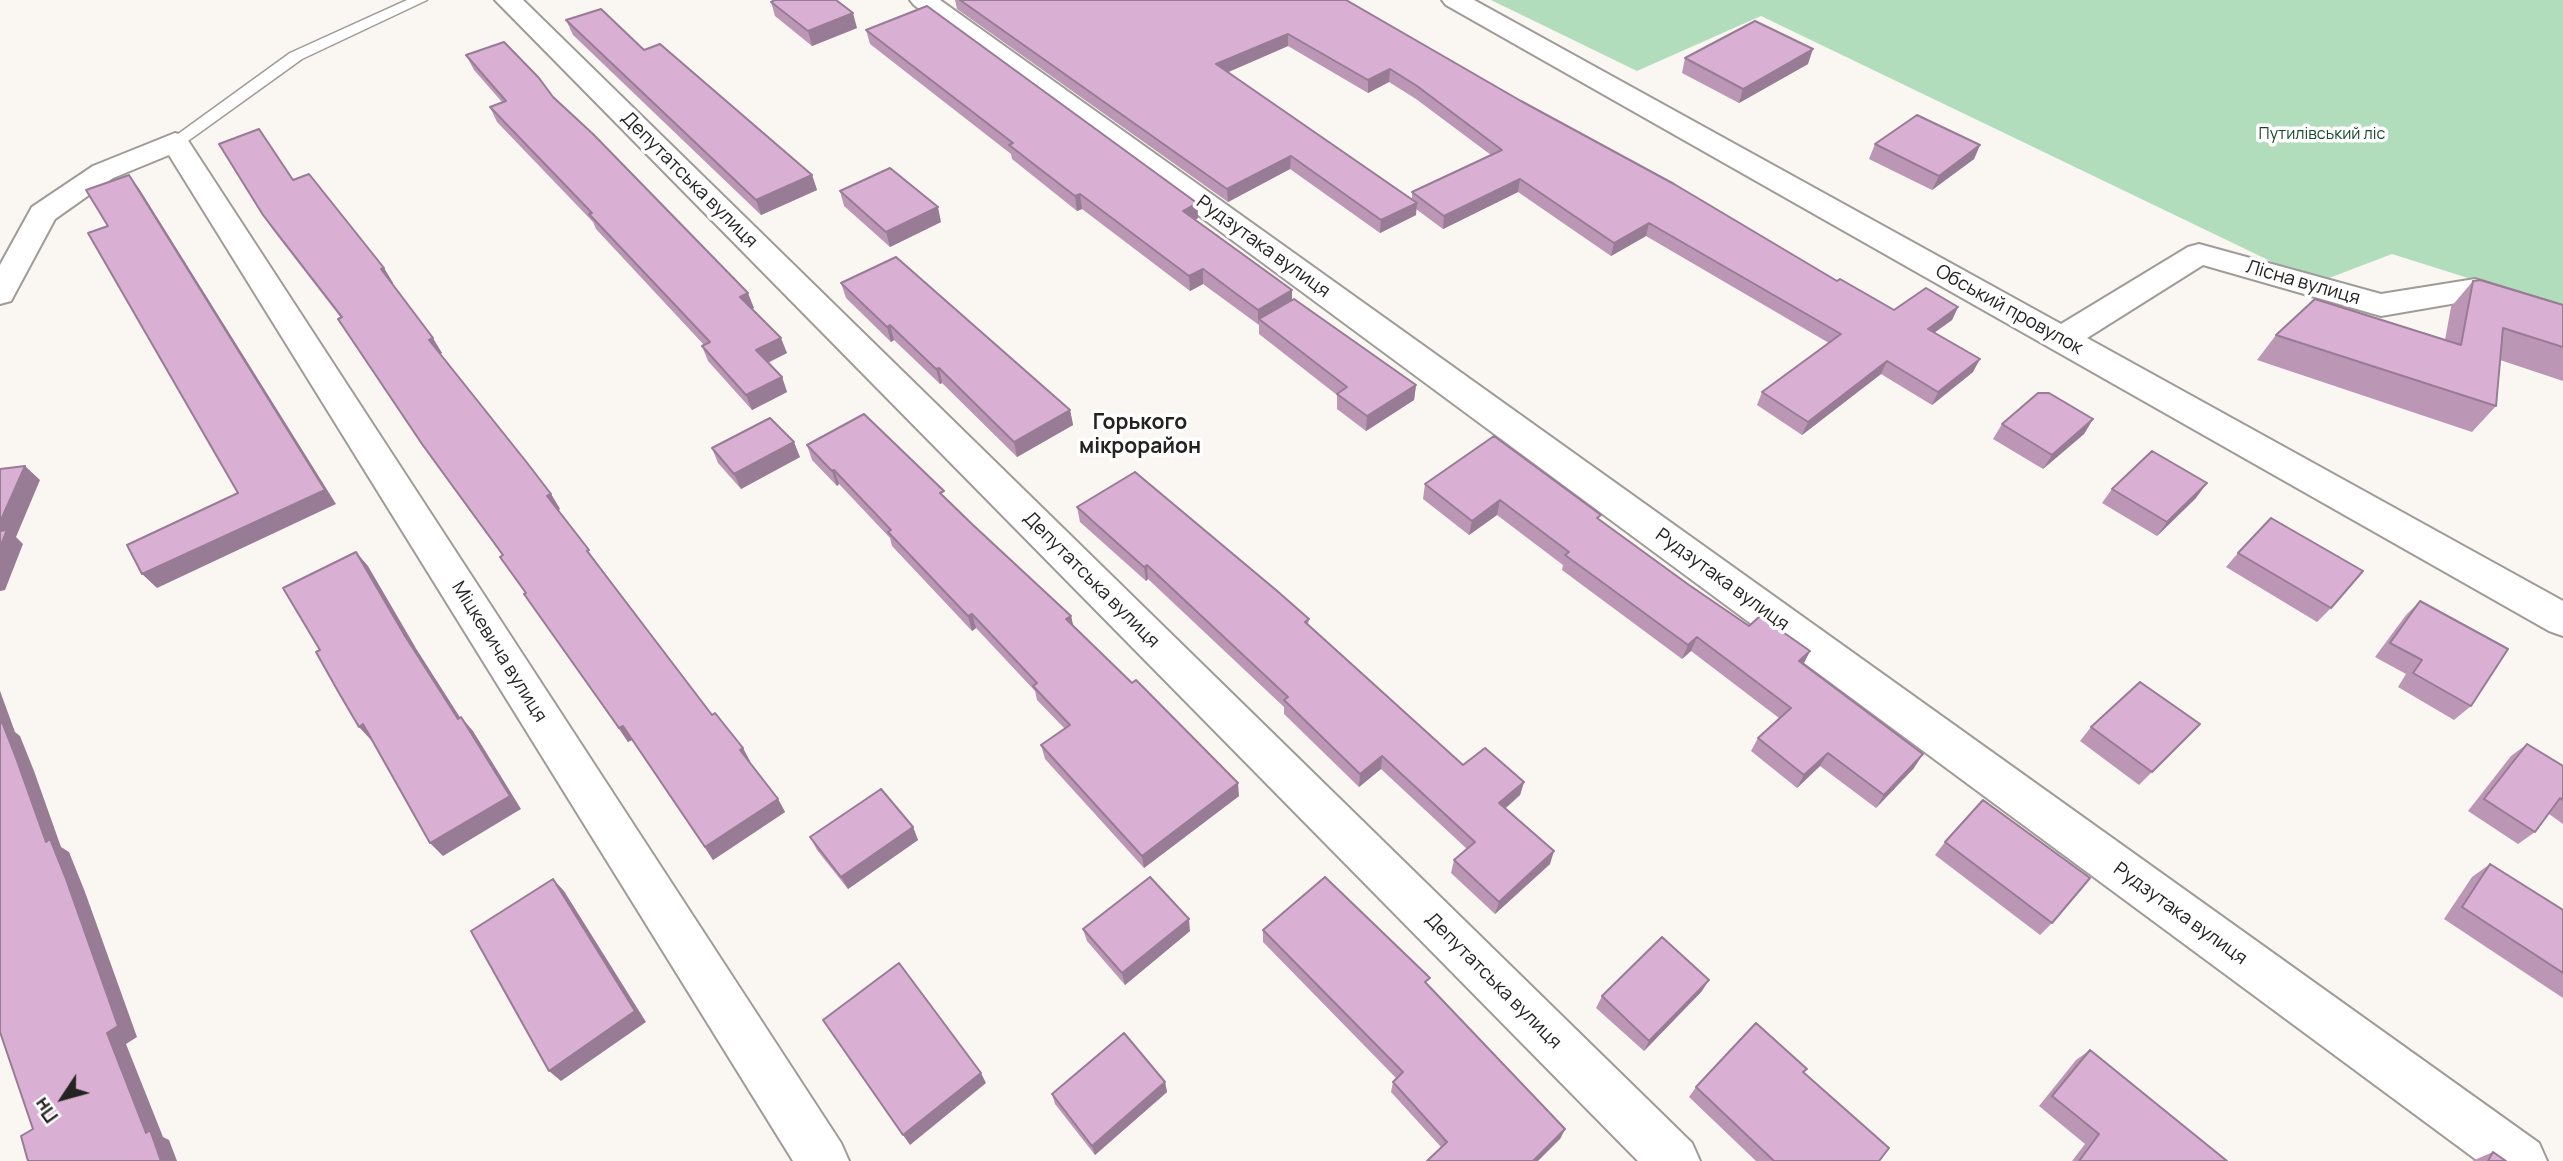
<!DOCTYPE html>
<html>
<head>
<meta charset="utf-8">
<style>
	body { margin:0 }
	#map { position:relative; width:2563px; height:1161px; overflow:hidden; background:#faf6f1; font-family:Manrope,sans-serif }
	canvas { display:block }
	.north { position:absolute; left:28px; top:1063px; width:70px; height:70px; -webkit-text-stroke:5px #fff; paint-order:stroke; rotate:234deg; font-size:19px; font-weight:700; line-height:28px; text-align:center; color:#252322 }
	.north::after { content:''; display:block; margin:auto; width:24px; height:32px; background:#252322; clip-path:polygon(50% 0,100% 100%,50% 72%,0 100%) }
</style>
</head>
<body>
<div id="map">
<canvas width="2563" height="1161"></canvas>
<div class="north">Пн</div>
</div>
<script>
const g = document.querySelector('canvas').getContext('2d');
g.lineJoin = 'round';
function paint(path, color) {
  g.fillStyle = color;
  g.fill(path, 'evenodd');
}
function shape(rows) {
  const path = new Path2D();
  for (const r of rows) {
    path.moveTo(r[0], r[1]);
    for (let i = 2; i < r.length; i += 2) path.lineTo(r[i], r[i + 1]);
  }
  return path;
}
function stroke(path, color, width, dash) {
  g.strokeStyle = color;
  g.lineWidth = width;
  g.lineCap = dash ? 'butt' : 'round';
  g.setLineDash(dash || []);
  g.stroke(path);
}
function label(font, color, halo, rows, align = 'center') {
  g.font = font + ' Manrope,sans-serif';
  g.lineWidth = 7;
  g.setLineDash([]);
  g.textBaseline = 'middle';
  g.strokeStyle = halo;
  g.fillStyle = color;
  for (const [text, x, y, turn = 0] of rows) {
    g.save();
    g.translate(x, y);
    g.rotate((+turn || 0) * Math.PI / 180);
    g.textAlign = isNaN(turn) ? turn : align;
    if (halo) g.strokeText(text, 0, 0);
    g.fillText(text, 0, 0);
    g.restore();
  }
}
const green = shape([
	[1491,0,2563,0,2563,308,2392,254,2316,283,1761,16,1637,71]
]);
const lane = shape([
	[407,0,427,0,302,59,181,146,175,147,167,142,290,53,407,0]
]);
const street = shape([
	[495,0,523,0,1692,1143,1700,1161,1638,1161,495,0],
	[910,0,940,0,2539,1143,2547,1161,2478,1161,914,5,910,0],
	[1442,0,1474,0,2061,324,2188,247,2199,244,2381,294,2475,279,2563,306,2563,328,2474,300,2381,316,2203,265,2087,338,2563,601,2563,636,2549,631,1446,5,1442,0],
	[175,133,185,136,189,142,841,1143,849,1161,793,1161,169,155,113,178,55,219,11,301,0,304,0,265,32,207,93,166,175,133]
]);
const wall = shape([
	[955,0,1346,0,1521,101,1837,281,1894,310,1958,307,1952,320,1934,333,1973,372,1932,405,1881,374,1802,435,1757,405,1762,392,1829,343,1646,236,1611,256,1518,192,1443,229,1416,209,1416,215,1380,233,1290,169,1228,202,957,9],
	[1288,46,1368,93,1389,82,1416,99,1491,155,1412,192,1412,199,1228,72],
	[771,2,857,28,812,46,775,16],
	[566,20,644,50,812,175,817,190,761,215,573,35],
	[866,30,1197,203,1198,218,1195,220,1292,300,1416,385,1414,400,1366,431,1337,409,1337,395,1259,334,1259,325,1203,284,1190,291,1082,209,1077,211,1012,159,1011,154,870,44],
	[466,55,553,97,754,308,752,309,787,353,768,363,782,377,787,392,752,410,708,361,702,346,704,345,596,229,593,222,497,122,490,107,502,102,474,70],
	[1685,58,1808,64,1739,103,1682,73],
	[1875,144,1980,145,1974,159,1932,190,1869,159],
	[293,180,384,268,393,283,392,283,442,353,440,354,551,494,560,509,558,510,598,564,712,715,743,748,749,762,778,799,785,812,713,860,632,740,628,742,534,608,502,555,432,459,338,319,341,318,273,230,263,215],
	[840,191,941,222,890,247,844,206],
	[2473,281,2563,305,2563,381,2500,360,2496,406,2472,432,2257,360,2276,335,2445,340,2451,307],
	[841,283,1070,410,1073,425,1017,457,942,383,940,384,894,340,891,342,846,298],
	[2093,419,2084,434,2043,469,1993,439,2002,424],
	[807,445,946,499,973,525,1071,616,1073,625,1239,796,1144,868,1045,759,1041,745,1065,729,1037,700,1035,691,976,628,972,631,892,546,890,538,839,484,837,486,812,460],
	[712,448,800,457,741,489,718,463],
	[1425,484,1600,520,1689,585,1749,626,1810,651,1803,664,1914,768,1876,808,1820,766,1797,788,1751,751,1758,738,1779,718,1691,651,1682,659,1562,570,1563,565,1497,515,1469,535,1423,499],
	[2112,489,2196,498,2157,536,2102,503],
	[1077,507,1309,619,1308,625,1463,765,1524,782,1520,795,1505,809,1550,864,1495,914,1451,873,1454,860,1467,849,1381,769,1359,787,1284,714,1284,707,1148,579,1146,581,1080,522],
	[2238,553,2331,608,2317,622,2226,567],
	[2420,601,2471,706,2454,720,2398,687,2406,674,2375,657,2406,615],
	[2091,727,2187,737,2139,785,2080,741],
	[2527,744,2563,766,2563,824,2549,814,2535,832,2518,844,2468,811,2511,756],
	[913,827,918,840,848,889,817,850,810,837],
	[1945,842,2052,923,2040,935,1935,855],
	[2490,864,2563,910,2563,998,2444,919,2472,877],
	[1083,929,1190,931,1125,985,1087,941],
	[1263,930,1428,985,1565,1129,1560,1139,1441,1147,1391,1092,1393,1082,1396,1078,1263,942],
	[1702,991,1644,1051,1596,1008,1602,996],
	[2090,1050,2227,1161,2072,1161,2085,1144,2039,1106,2076,1060],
	[1803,1072,1879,1161,1756,1161,1689,1097,1696,1087],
	[1165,1082,1167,1092,1095,1155,1055,1104,1052,1094],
	[2493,1152,2506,1161,2472,1161]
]);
const shadedWall = shape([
	[853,13,857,28,812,46,808,31],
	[1288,34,1288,46,1217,77,1216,64],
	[1813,49,1808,64,1739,103,1743,89],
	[1390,69,1389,82,1368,93,1368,80],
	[1980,145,1974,159,1932,190,1939,176],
	[1291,156,1290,169,1228,202,1227,189],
	[129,175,140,190,336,504,157,588,142,574,325,490],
	[812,175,817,190,761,215,756,200],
	[1520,179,1518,192,1443,229,1444,216],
	[1080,194,1082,209,1077,211,1075,196],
	[1197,203,1198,218,1184,226,1183,211],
	[1417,203,1416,215,1380,233,1381,220],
	[938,207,941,222,890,247,886,232],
	[1649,223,1646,236,1611,256,1614,243],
	[384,268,393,283,390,284,381,269],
	[1203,269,1203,284,1190,291,1189,276],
	[1292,290,1292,305,1259,319,1258,325,1258,310],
	[748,293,754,308,746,312,740,297],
	[1958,307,1952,320,1921,342,1928,329],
	[890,325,894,340,891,342,887,327],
	[433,338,442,353,438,355,429,340],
	[781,338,787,353,762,365,756,350],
	[1980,359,1973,372,1932,405,1938,392],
	[1887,361,1881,374,1802,435,1808,422],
	[939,368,942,383,940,384,936,369],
	[782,377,787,392,752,410,746,395],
	[1416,385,1414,400,1366,431,1367,416],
	[1070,410,1073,425,1017,457,1014,442],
	[2093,419,2084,434,2043,469,2052,455],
	[794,442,800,457,741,489,734,474],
	[25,466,40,480,16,537,23,544,5,590,0,591,0,522],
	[834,470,839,484,837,486,832,471],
	[2207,483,2196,498,2157,536,2167,522],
	[551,494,560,509,556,511,547,496],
	[1500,500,1497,515,1469,535,1472,521],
	[356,552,368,566,417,650,470,733,458,719,405,636],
	[1147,565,1148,579,1146,581,1144,567],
	[972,614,976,628,972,631,968,616],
	[1071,616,1074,630,1066,619],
	[1697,637,1691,651,1682,659,1688,645],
	[1810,651,1803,665,1799,661],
	[0,691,15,732,20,736,34,771,61,847,69,852,85,892,137,1037,126,1044,163,1137,169,1140,177,1161,161,1161,146,1133,107,1033,46,842,0,724],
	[461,717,473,731,521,809,443,856,430,843],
	[363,724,376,738,372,741,359,727],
	[623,726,632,740,628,742,619,728],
	[743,748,750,761,747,763,740,750],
	[1828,753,1820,766,1797,788,1804,775],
	[1923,754,1914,768,1876,808,1884,795],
	[1382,756,1381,769,1359,787,1360,774],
	[1524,782,1520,795,1496,816,1499,803],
	[1238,783,1239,796,1144,868,1142,856],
	[778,799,785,812,713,860,705,847],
	[913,827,918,840,848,889,841,877],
	[1554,851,1550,864,1495,914,1499,902],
	[553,879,564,891,646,1022,561,1081,549,1071],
	[1189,919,1190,931,1125,985,1122,973],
	[1709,980,1702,991,1644,1051,1649,1041],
	[981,1073,986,1083,910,1145,903,1135],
	[1165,1082,1167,1092,1095,1155,1092,1146],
	[1565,1129,1560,1139,1538,1161,1533,1161]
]);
const building = shape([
	[775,0,836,0,853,13,808,31,771,2,775,0],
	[960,0,1346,0,1521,101,1674,184,1837,281,1840,279,1894,310,1926,288,1958,307,1928,329,1980,359,1938,392,1887,361,1808,422,1762,392,1841,334,1649,223,1614,243,1520,179,1444,216,1412,192,1502,150,1417,86,1390,69,1368,80,1288,34,1216,64,1417,203,1381,220,1291,156,1227,189,960,0],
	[927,6,1197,203,1183,211,1292,290,1258,310,1203,269,1189,276,1080,194,1075,196,1009,145,1013,143,866,30,927,6],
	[601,9,644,50,660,44,812,175,756,200,566,20,601,9],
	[1755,21,1813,49,1743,89,1685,58,1755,21],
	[504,42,539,78,553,97,593,134,748,293,740,297,781,338,756,350,782,377,746,395,702,346,710,342,589,214,592,213,490,107,506,101,466,55,504,42],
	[1917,115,1980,145,1939,176,1875,144,1917,115],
	[259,129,293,180,309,174,384,268,381,269,433,338,429,340,528,464,551,494,547,496,589,550,587,551,712,715,715,713,743,748,740,750,778,799,705,847,623,726,619,728,524,594,526,593,500,557,503,555,422,444,338,319,342,317,263,215,219,144,259,129],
	[890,168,938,207,886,232,840,191,890,168],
	[129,175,325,490,142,574,127,545,238,493,88,233,108,226,86,190,129,175],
	[896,257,1070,410,1014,442,939,368,936,369,890,325,887,327,841,283,896,257],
	[2480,280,2563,305,2563,347,2503,328,2496,406,2276,335,2315,299,2461,345,2473,281,2480,280],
	[1294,299,1416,385,1367,416,1337,394,1347,387,1259,319,1294,299],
	[2038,393,2049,393,2093,419,2052,455,2002,424,2038,393],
	[864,414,944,491,940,493,973,525,1071,616,1066,619,1132,683,1136,680,1238,783,1142,856,1041,745,1070,725,1033,686,1037,683,972,614,968,616,888,532,891,530,834,470,832,471,807,445,864,414],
	[770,418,794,442,734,474,712,448,770,418],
	[1494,436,1601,515,1597,518,1689,585,1749,626,1760,616,1810,651,1799,661,1923,754,1884,795,1828,753,1804,775,1758,738,1791,708,1697,637,1688,645,1565,555,1569,552,1500,500,1472,521,1425,484,1494,436],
	[2152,451,2207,483,2167,522,2112,489,2152,451],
	[25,466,0,522,0,469,25,466],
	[1135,472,1276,590,1309,619,1305,622,1463,765,1485,748,1524,782,1499,803,1554,851,1499,902,1454,860,1475,842,1382,756,1360,774,1284,700,1288,697,1147,565,1144,567,1077,507,1135,472],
	[2271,518,2363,571,2331,608,2238,553,2271,518],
	[7,530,0,547,0,531,7,530],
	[356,552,405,636,458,719,461,717,510,796,430,843,363,724,359,727,339,693,316,652,320,650,283,588,356,552],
	[2420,601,2508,649,2471,706,2413,673,2422,660,2390,643,2420,601],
	[2140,682,2200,724,2152,772,2091,727,2140,682],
	[2,722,16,758,46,842,50,839,66,879,118,1026,107,1033,146,1133,150,1130,161,1161,28,1161,21,1136,33,1129,0,1032,0,724,2,722],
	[2527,744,2563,766,2563,800,2560,798,2535,832,2484,799,2527,744],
	[881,789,913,827,841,877,810,837,881,789],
	[1983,800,2090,878,2052,923,1945,842,1983,800],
	[2490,864,2563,910,2563,973,2462,907,2490,864],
	[1150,877,1189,919,1122,973,1083,929,1150,877],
	[1325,877,1430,978,1425,982,1565,1129,1533,1161,1427,1161,1447,1142,1393,1082,1403,1072,1263,930,1325,877],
	[553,879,635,1011,549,1071,471,931,553,879],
	[1662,937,1709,980,1649,1041,1602,996,1662,937],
	[899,963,981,1073,903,1135,823,1020,899,963],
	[1756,1023,1807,1069,1803,1072,1889,1148,1879,1161,1774,1161,1696,1087,1756,1023],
	[1124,1033,1165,1082,1092,1146,1052,1094,1124,1033],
	[2090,1050,2227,1161,2079,1161,2099,1134,2052,1096,2090,1050],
	[2493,1152,2506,1161,2488,1161,2493,1152]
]);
const farParknames = [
	["Путилівський ліс",2322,135]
];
const streetNames = [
	["Депутатська вулиця",689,180,45],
	["Рудзутака вулиця",1263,247,36],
	["Лісна вулиця",2303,283,16],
	["Обський провулок",2009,310,29],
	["Депутатська вулиця",1091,580,45],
	["Рудзутака вулиця",1722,580,36],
	["Міцкевича вулиця",499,652,58],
	["Рудзутака вулиця",2180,914,36],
	["Депутатська вулиця",1493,981,45]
];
const neighbourhoodNames = [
	["Горького",1140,423],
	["мікрорайон",1140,447]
];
paint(green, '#b1ddbd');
stroke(lane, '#9f9b97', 3);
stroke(street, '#9f9b97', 4);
paint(lane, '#fff');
paint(street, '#fff');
paint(wall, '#bb97b5');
paint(shadedWall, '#987b94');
paint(building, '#d9b0d3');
stroke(building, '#987b94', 2);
label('16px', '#164a2a', '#fff', farParknames);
label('19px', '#252322', '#fff', streetNames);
label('bold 21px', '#252322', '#fff', neighbourhoodNames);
</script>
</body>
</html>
